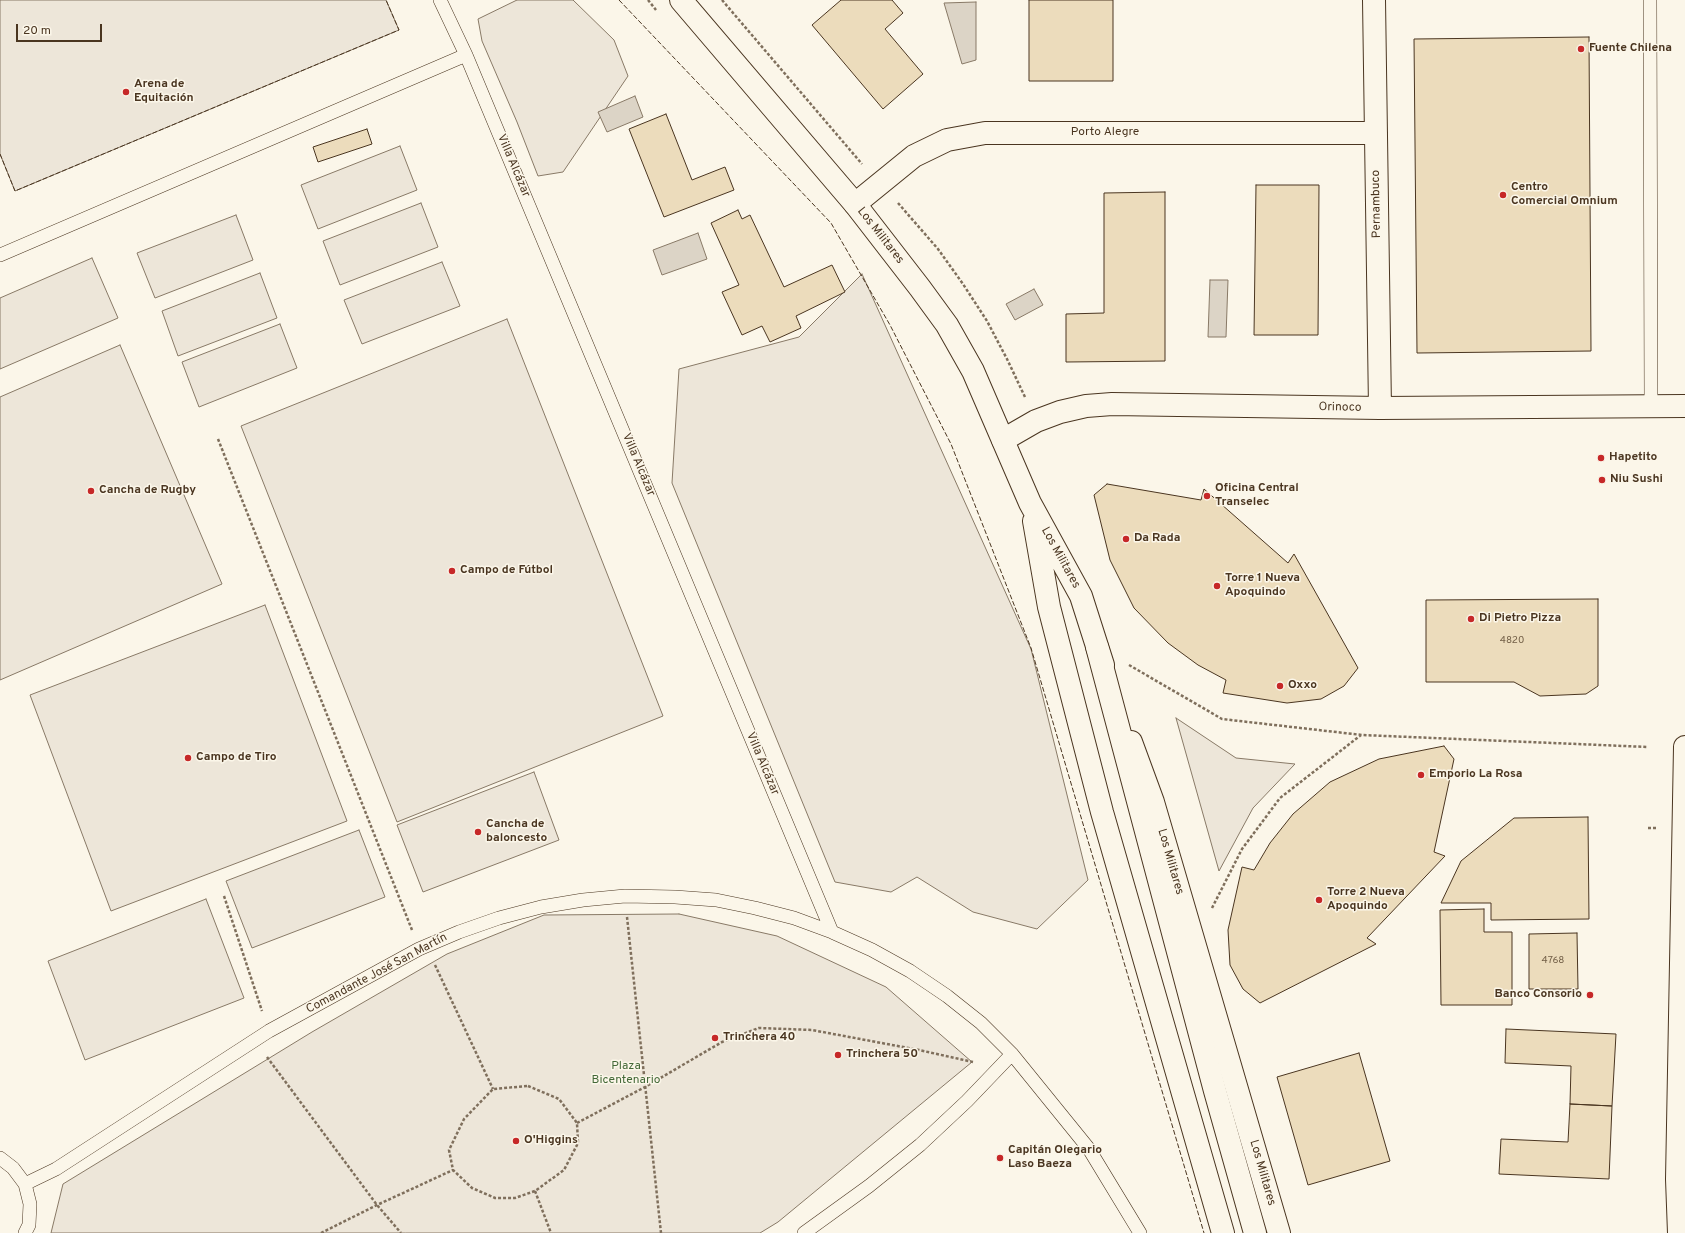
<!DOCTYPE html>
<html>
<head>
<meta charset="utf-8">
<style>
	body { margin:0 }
	#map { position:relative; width:1685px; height:1233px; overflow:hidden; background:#fbf6e9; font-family:Overpass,sans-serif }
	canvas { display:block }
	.scale { position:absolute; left:16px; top:24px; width:86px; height:18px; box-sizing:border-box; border:2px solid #4a3520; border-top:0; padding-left:5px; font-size:12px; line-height:14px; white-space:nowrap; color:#4a3520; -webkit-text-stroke:3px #fbf6e9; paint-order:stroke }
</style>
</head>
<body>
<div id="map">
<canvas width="1685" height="1233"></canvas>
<div class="scale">20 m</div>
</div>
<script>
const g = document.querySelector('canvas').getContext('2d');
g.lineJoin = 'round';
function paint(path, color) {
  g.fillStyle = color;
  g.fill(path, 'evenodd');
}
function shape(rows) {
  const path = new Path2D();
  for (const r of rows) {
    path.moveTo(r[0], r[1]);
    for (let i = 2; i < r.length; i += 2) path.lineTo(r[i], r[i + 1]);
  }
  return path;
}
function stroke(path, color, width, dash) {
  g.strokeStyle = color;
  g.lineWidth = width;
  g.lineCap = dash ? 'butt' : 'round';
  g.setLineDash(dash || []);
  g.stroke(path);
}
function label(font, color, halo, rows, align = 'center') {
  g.font = font + ' Overpass,sans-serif';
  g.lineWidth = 3;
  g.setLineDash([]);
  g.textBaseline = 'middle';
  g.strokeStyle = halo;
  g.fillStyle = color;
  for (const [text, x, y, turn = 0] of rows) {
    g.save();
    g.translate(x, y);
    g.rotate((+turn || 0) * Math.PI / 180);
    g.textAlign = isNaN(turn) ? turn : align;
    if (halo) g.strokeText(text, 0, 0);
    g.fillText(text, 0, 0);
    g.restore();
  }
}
const green = shape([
	[0,0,386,0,399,30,15,191,0,154,0,0],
	[517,0,573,0,614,40,628,76,563,172,538,176,517,122,482,41,478,19,517,0],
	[400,146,417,190,318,229,301,185,400,146],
	[421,203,438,247,340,285,323,241,421,203],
	[236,215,253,260,155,298,137,253,236,215],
	[92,258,118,318,0,369,0,298,92,258],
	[442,262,460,306,362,344,344,300,442,262],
	[260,273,277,318,178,356,162,311,260,273],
	[862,274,1031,649,1088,880,1037,929,973,912,917,877,891,892,835,882,672,483,679,369,799,337,862,274],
	[507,319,663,716,397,822,241,426,507,319],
	[280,324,297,368,199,407,182,362,280,324],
	[120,345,222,584,0,680,0,397,120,345],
	[265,605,347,821,111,911,30,695,265,605],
	[1176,718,1236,758,1295,764,1253,808,1219,871,1176,718],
	[534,772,559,840,423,892,397,825,534,772],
	[359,830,385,897,252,948,226,881,359,830],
	[206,899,244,998,85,1060,48,961,206,899],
	[679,914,777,936,886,987,972,1062,778,1222,760,1233,51,1233,63,1184,312,1032,447,954,544,915,679,914]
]);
const water = shape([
	[976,2,976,60,962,64,944,3,976,2],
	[635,96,643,117,607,132,598,112,635,96],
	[698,233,707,259,662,275,653,250,698,233],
	[1210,280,1228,280,1226,337,1208,337,1210,280],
	[1034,289,1043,305,1015,320,1006,304,1034,289]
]);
const building = shape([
	[841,0,892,0,903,13,885,29,923,74,883,109,812,25,841,0],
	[1029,0,1113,0,1113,81,1029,81,1029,0],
	[1589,37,1591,351,1417,353,1414,39,1589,37],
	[666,114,692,180,725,167,734,190,664,217,629,129,666,114],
	[367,129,372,144,318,162,313,147,367,129],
	[1256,185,1319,185,1318,335,1254,335,1256,185],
	[1165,192,1165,361,1066,362,1066,314,1104,313,1104,193,1165,192],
	[738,210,742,219,750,215,784,287,832,265,845,292,796,316,801,328,770,342,762,326,742,335,722,292,739,285,711,223,738,210],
	[1107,484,1201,500,1204,489,1288,563,1294,554,1358,668,1344,686,1321,699,1287,703,1223,693,1226,680,1198,665,1168,643,1134,608,1110,560,1094,495,1107,484],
	[1598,599,1598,686,1586,694,1540,696,1514,682,1426,682,1426,600,1598,599],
	[1444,746,1454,759,1434,852,1445,856,1367,938,1376,944,1260,1003,1243,989,1230,965,1228,930,1242,867,1254,870,1270,843,1293,814,1330,782,1379,759,1444,746],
	[1588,817,1589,919,1491,920,1491,903,1441,903,1461,861,1514,818,1588,817],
	[1484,909,1484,932,1512,932,1512,1005,1441,1005,1440,910,1484,909],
	[1577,933,1578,989,1529,989,1529,934,1577,933],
	[1506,1029,1616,1034,1612,1106,1570,1104,1571,1066,1505,1063,1506,1029],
	[1359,1053,1390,1161,1308,1185,1277,1077,1359,1053],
	[1570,1104,1612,1106,1609,1179,1499,1174,1501,1139,1568,1142,1570,1104]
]);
const path = shape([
	[648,0,656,10],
	[722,0,862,164],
	[898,203,938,249,963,284,987,321,1007,359,1025,397],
	[218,439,412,930],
	[1129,665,1222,719,1362,735,1648,747],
	[1648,828,1658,828],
	[224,896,262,1011],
	[1212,908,1242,849,1280,798,1361,735],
	[627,917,661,1233],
	[435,965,493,1089],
	[267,1057,377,1205,401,1233],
	[528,1086,559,1099,577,1123,578,1143,564,1170,535,1191,515,1198,495,1198,472,1188,453,1170,449,1150,464,1119,493,1089,528,1086],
	[577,1123,645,1087,722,1042,759,1028,812,1030,919,1050,973,1062],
	[535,1191,551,1233],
	[321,1233,377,1205,453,1170]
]);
const lane = shape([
	[440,0,466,55,832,932],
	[1650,0,1651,407],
	[0,255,466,55],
	[0,1158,13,1168,25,1184,30,1204,29,1225,25,1233],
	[25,1184,56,1169,269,1031,419,949,459,932,499,918,541,907,583,900,625,896,675,897,716,900,755,908,794,918,832,932,872,950,910,971,947,996,981,1023,1012,1054,1089,1149,1140,1233],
	[804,1233,869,1186,920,1145,967,1101,1012,1054]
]);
const street = shape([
	[1374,0,1380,408],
	[855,204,914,156,947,140,985,133,1376,133],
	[1003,440,1036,421,1060,412,1086,406,1112,404,1380,408,1685,406]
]);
const secondary = shape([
	[681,0,855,204,920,288,947,325,973,371,1030,503,1081,596,1103,665],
	[1034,521,1049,607,1102,812,1223,1233],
	[1131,742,1153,802,1279,1233]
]);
const primary = shape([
	[1679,1233,1677,1179,1685,747]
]);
const highway = shape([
	[1097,647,1215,1091,1255,1233]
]);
const fence = shape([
	[619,0,831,223,890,325,951,444,1031,648,1204,1233],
	[0,154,15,191,399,30,386,0]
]);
const markers = [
	[1581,49,4,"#c62828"],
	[126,92,4,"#c62828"],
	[1503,195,4,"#c62828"],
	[1601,458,4,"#c62828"],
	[1602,480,4,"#c62828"],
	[91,491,4,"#c62828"],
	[1207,496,4,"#c62828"],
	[1126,539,4,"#c62828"],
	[452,571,4,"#c62828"],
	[1217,586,4,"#c62828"],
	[1471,619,4,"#c62828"],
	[1280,686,4,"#c62828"],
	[188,758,4,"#c62828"],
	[1421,775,4,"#c62828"],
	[478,832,4,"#c62828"],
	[1319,900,4,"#c62828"],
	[1590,995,4,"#c62828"],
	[715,1038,4,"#c62828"],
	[838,1055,4,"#c62828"],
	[516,1141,4,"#c62828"],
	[1000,1158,4,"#c62828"]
];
const numberNames = [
	["4820",1512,641],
	["4768",1553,961]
];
const poiNames = [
	["Fuente Chilena",1589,49],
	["Arena de",134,85],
	["Equitación",134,99],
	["Centro",1511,188],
	["Comercial Omnium",1511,202],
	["Hapetito",1609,458],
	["Niu Sushi",1610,480],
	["Oficina Central",1215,489],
	["Transelec",1215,503],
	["Cancha de Rugby",99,491],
	["Da Rada",1134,539],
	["Campo de Fútbol",460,571],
	["Torre 1 Nueva",1225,579],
	["Apoquindo",1225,593],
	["Di Pietro Pizza",1479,619],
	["Oxxo",1288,686],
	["Campo de Tiro",196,758],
	["Emporio La Rosa",1429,775],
	["Cancha de",486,825],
	["baloncesto",486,839],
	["Torre 2 Nueva",1327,893],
	["Apoquindo",1327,907],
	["Banco Consorio",1582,995,"right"],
	["Trinchera 40",723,1038],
	["Trinchera 50",846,1055],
	["O'Higgins",524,1141],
	["Capitán Olegario",1008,1151],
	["Laso Baeza",1008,1165]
];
const streetNames = [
	["Porto Alegre",1105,133],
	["Villa Alcázar",513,166,67],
	["Pernambuco",1377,204,-91],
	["Los Militares",880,236,52],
	["Orinoco",1340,408,1],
	["Villa Alcázar",638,465,67],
	["Los Militares",1060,558,61],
	["Villa Alcázar",762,764,67],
	["Los Militares",1170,862,74],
	["Comandante José San Martín",377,974,-28],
	["Los Militares",1262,1173,74]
];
const parkNames = [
	["Plaza",626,1067],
	["Bicentenario",626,1081]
];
paint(green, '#ede6d9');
stroke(green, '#887966', 1);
paint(water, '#dcd4c6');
stroke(water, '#887966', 1);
paint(building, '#ecdcbc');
stroke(building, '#4a3520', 1);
stroke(lane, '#4a3520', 14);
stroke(street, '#4a3520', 24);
stroke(secondary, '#4a3520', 24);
stroke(primary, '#4a3520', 24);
stroke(highway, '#4a3520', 24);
stroke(path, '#7f6f5c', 2.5, [3, 2]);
stroke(lane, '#fbf6e9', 13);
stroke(street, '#fbf6e9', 22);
stroke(secondary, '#fbf6e9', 22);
stroke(primary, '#fbf6e9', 22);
stroke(highway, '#fbf6e9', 22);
stroke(fence, '#4a3520', 1, [5, 2]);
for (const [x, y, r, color] of markers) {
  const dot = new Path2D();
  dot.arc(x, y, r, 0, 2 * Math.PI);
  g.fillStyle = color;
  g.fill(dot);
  stroke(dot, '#fbf6e9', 1.5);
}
label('10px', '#725f47', null, numberNames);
label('bold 12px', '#4a3520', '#fbf6e9', poiNames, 'left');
label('12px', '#4a3520', '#fbf6e9', streetNames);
label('12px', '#436837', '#fbf6e9', parkNames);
</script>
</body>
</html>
